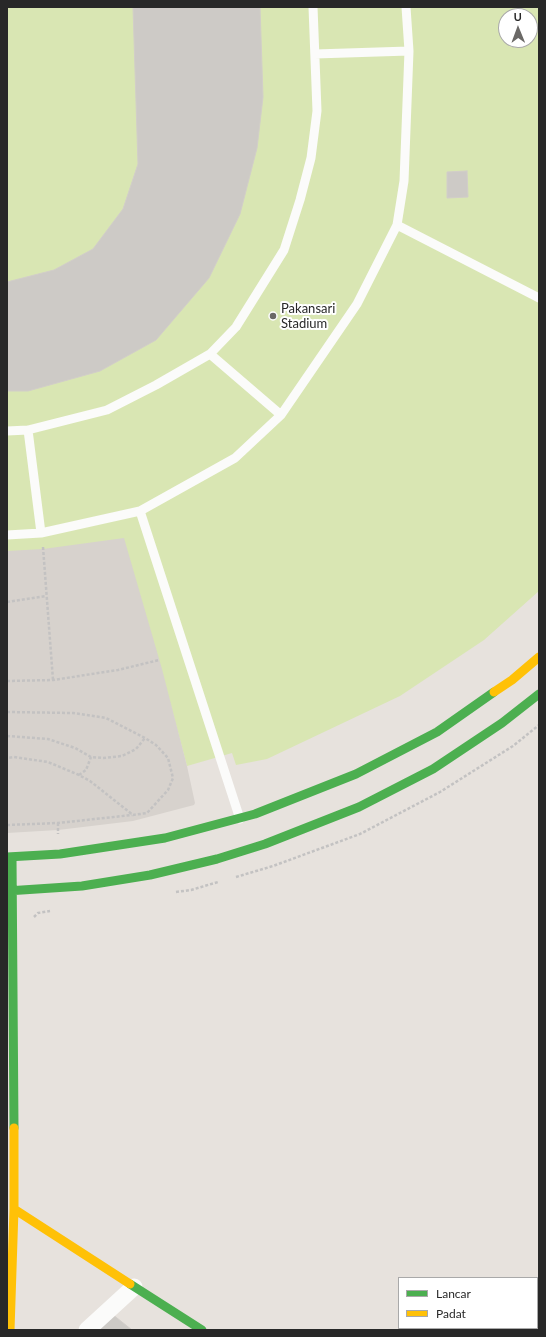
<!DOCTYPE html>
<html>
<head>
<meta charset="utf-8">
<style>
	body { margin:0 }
	#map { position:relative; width:546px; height:1337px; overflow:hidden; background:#e7e2dd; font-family:Lato,sans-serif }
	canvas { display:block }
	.frame { position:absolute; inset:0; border:8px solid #282828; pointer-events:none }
	.legend { position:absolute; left:398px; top:1277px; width:140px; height:52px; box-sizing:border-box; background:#fff; border:1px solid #a9a9a9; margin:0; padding:5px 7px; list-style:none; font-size:12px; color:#282828 }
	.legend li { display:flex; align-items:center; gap:8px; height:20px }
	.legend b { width:20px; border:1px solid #a9a9a9 }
	.north { position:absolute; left:498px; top:8px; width:40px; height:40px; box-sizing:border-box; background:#fff; border:1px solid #a9a9a9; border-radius:50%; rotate:359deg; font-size:11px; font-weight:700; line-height:16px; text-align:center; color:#282828 }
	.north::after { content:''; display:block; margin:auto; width:14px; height:18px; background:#6b6967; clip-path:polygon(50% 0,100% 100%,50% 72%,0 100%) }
</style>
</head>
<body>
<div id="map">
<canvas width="546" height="1337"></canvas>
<div class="frame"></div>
<ul class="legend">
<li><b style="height:5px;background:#4caf50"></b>Lancar</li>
<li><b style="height:5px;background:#ffc107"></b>Padat</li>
</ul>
<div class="north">U</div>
</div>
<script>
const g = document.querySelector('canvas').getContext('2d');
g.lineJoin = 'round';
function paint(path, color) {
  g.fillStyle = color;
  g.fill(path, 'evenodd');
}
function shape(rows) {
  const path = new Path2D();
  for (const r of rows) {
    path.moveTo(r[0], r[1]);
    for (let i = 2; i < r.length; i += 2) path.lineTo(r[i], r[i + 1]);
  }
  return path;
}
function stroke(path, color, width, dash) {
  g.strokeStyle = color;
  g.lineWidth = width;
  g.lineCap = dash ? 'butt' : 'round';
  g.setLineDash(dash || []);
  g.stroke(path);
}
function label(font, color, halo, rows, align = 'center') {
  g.font = font + ' Lato,sans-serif';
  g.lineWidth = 4;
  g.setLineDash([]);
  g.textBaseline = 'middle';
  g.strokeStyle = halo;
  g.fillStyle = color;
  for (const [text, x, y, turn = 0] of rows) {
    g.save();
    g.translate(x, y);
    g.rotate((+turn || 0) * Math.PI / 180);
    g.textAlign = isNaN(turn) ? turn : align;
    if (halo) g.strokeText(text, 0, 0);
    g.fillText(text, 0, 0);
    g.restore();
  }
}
const pitch = shape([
	[7,7,539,7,539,591,484,640,400,696,267,759,236,765,232,753,187,766,161,669,7,689],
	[506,16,530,16,530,40,506,40]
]);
const plaza = shape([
	[124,538,162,669,187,766,195,803,194,805,133,821,58,830,7,833,7,551,43,549]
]);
const building = shape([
	[133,7,260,7,263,97,257,148,240,214,209,278,156,340,100,371,28,391,7,391,7,282,54,270,93,249,123,209,138,164,133,7],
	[467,171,468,197,447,198,447,172,467,171],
	[112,1314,132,1330,98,1330,112,1314]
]);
const path = shape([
	[43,547,53,680],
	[7,602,46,596],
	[7,681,53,680,118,670,159,660],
	[7,712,73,713,106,718,145,738,156,745,168,758,173,778,168,790,147,813,133,815,90,781,79,775,48,762,14,757,7,758],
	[7,736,48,739,75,748,91,757,103,758,122,756,136,749,145,738],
	[79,775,86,770,91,757],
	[58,823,58,834],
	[7,825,58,823,132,815],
	[236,877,273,866,360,834,440,792,513,746,539,725],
	[176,892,191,890,218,882],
	[34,917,38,913,50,911]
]);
const lane = shape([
	[315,54,409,51],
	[397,225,539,298],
	[210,354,281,415],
	[28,430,41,533],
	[7,431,28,430,107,410,156,385,210,354,236,327,284,250,300,200,311,158,317,111,313,7],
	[140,511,240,819],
	[7,535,41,533,140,511,235,458,281,415,357,304,397,225,404,181,409,51,406,7]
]);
const street = shape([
	[446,1328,446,1330],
	[87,1330,134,1287]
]);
const fast = shape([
	[7,857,60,854,165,838,255,814,356,774,437,732,494,692],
	[12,857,14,1128],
	[7,891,82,886,150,875,217,859,265,844,359,807,433,769,502,723,539,694],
	[130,1284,202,1330]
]);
const slow = shape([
	[494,692,512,680,539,657],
	[14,1209,130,1284],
	[10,1330,14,1209,14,1128]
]);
const markers = [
	[273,316,4,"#6b6967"]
];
const poiNames = [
	["Pakansari",281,309],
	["Stadium",281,324]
];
paint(pitch, '#d9e6b3');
paint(plaza, '#d7d2cd');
paint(building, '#cdcac6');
stroke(building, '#d2cec9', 1);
stroke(path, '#c3c2c2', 2.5, [3, 2]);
stroke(lane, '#fbfbfa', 9);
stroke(street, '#fbfbfa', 17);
stroke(fast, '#4caf50', 9);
stroke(slow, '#ffc107', 9);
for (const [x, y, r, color] of markers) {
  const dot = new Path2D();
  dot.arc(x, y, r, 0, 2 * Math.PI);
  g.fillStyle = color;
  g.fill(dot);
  stroke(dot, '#fff', 1.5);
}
label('13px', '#282828', '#fff', poiNames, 'left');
</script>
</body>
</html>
